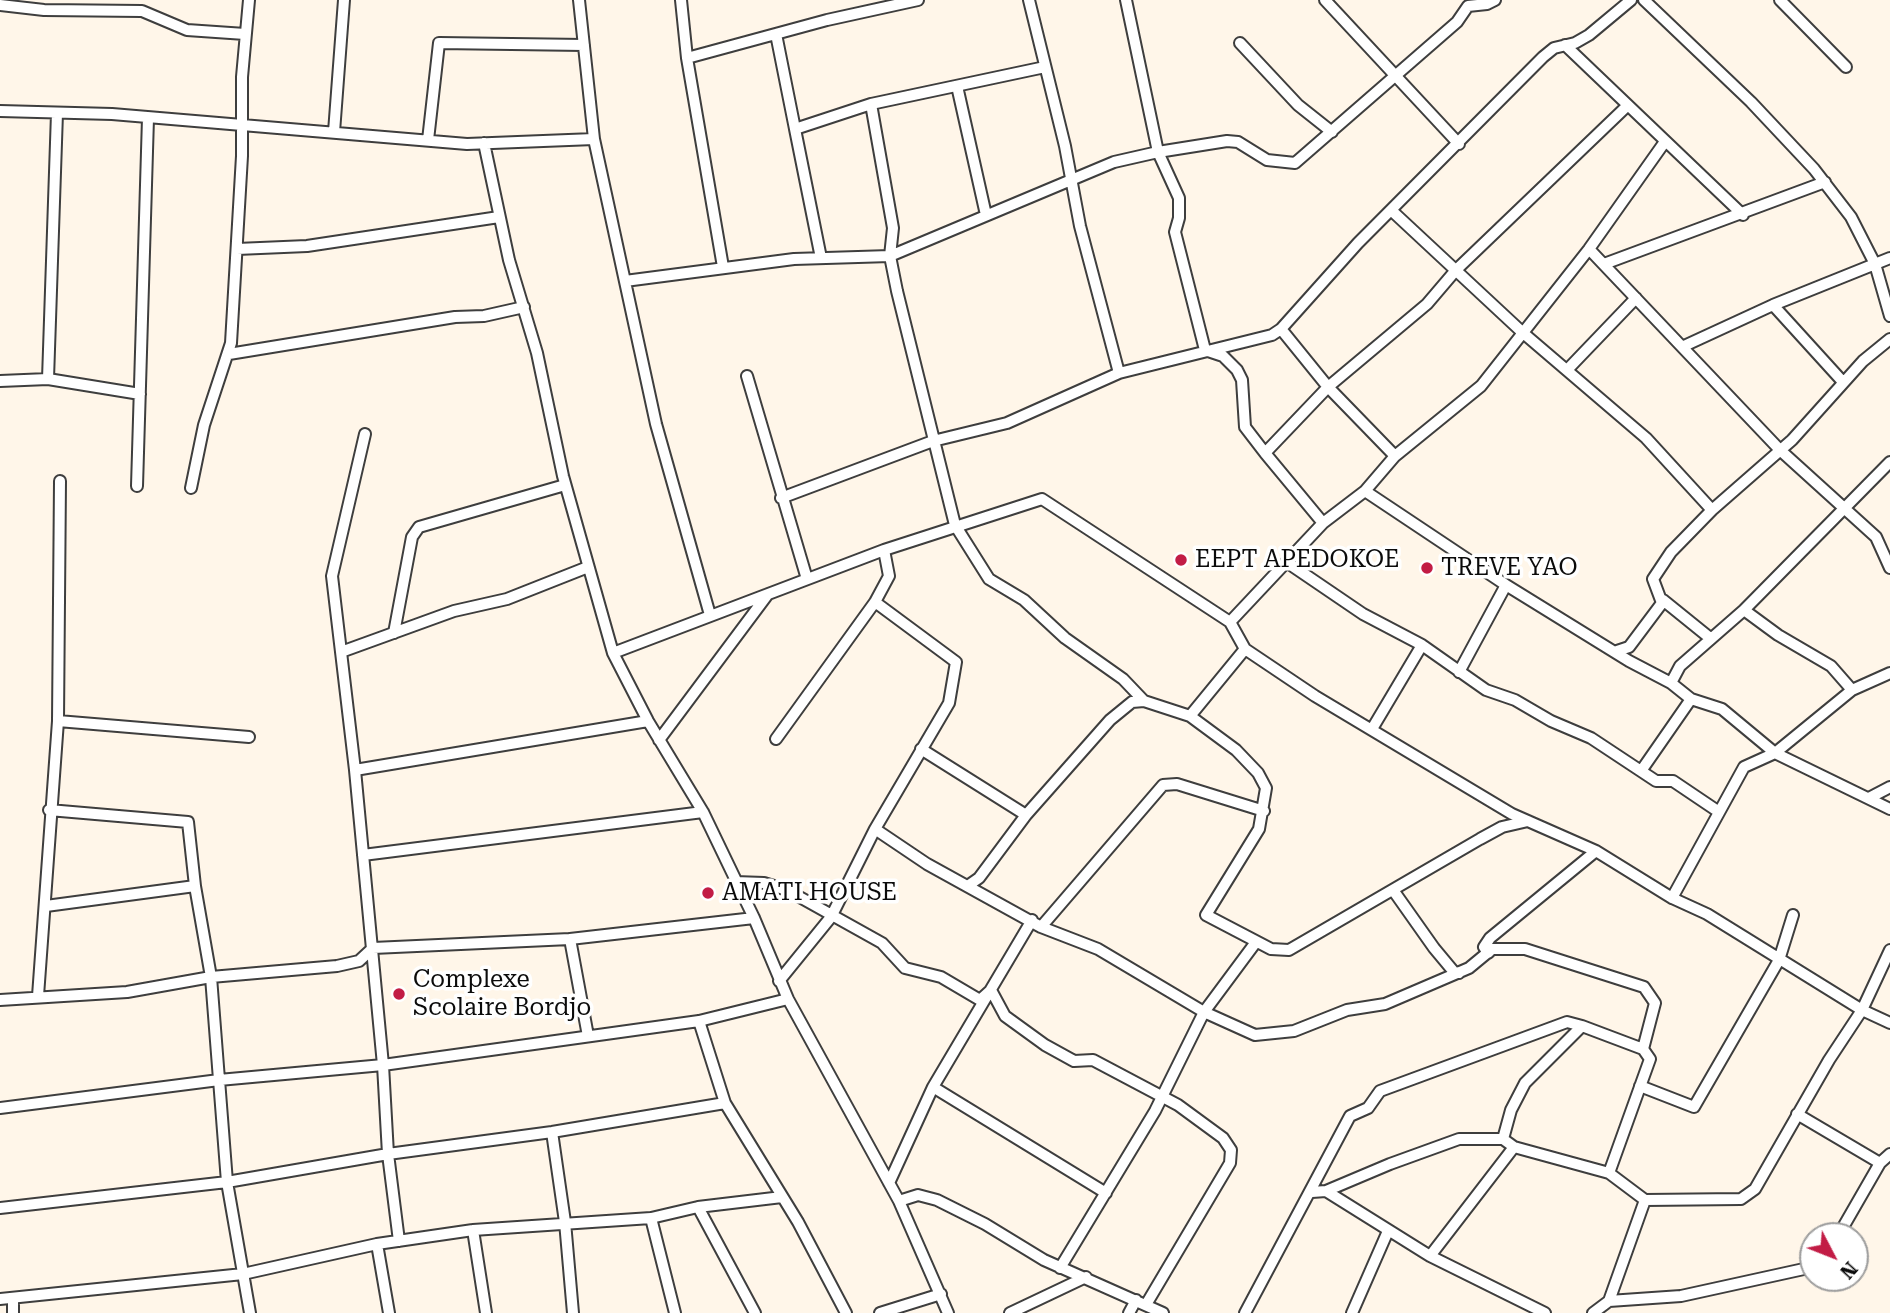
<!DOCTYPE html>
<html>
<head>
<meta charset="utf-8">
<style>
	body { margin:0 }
	#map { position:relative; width:1890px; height:1313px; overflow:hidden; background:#fff6e9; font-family:"Roboto Serif",serif }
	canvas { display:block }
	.north { position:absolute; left:1799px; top:1222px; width:70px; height:70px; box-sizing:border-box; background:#fff; border:2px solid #9d9d9d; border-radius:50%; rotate:132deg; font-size:19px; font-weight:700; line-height:28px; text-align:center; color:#0b0b0b }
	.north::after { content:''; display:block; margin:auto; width:24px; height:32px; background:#c21c45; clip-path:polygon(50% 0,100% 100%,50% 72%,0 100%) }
</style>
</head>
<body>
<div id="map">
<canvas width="1890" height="1313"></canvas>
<div class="north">N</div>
</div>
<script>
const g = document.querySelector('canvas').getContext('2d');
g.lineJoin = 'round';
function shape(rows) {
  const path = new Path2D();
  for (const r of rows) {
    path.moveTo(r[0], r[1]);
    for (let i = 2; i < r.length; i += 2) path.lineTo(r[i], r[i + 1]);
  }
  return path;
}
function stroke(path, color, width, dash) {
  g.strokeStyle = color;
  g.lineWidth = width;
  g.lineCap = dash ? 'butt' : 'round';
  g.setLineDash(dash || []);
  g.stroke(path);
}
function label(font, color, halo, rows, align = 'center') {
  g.font = font + ' "Roboto Serif",serif';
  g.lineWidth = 7;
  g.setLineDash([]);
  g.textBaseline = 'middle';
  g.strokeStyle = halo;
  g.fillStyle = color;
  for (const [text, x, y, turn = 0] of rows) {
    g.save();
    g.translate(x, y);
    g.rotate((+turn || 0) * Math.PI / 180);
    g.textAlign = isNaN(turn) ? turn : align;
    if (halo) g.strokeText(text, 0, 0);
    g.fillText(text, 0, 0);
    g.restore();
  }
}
const minor = shape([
	[579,0,594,139,656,424,710,615],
	[681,0,687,58,723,267],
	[1029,0,1065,146,1080,226,1119,373],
	[1126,0,1158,152,1179,198,1179,218,1175,232,1205,350,1223,356,1237,370,1242,380,1245,427,1265,453],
	[1325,0,1459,144],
	[1644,0,1751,102,1814,169,1851,217,1875,264,1773,305,1684,346],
	[1780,0,1846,67],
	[0,5,44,10,142,11,187,30,245,34],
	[776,34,795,129],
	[1240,43,1298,105,1332,132],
	[1565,45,1743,215],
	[687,58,827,20,918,0],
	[957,86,986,215],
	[871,104,893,228,890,256,897,291,955,525,989,579,1024,600,1065,638,1123,679,1144,701],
	[0,111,112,114,467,144,594,139],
	[334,132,344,0],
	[428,140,439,43,584,45],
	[484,143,509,260,537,353,563,476,613,653,648,721,703,812,754,918,788,999,899,1201,948,1313],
	[1391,210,1522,332,1646,438,1712,510],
	[237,249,307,246,499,217],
	[1589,249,1780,450,1876,537,1890,568],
	[821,258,795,129,871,104,1045,67],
	[1890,258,1875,264,1890,316],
	[1604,264,1825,182],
	[625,281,794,259,890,256,1114,162,1158,152,1227,141,1238,142,1267,160,1295,163,1457,22,1468,6,1487,4,1495,0],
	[1773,305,1843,382],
	[1281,329,1328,387,1395,456],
	[229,354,455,317,484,316,524,307],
	[1567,370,1636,298],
	[747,376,807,579],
	[48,379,57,113],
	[0,381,48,379,140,394],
	[365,434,332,576,355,770,383,1065,388,1154,399,1241],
	[137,486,148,118],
	[191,488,204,425,231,343,242,156,242,77,249,0],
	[1365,491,1506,585,1629,661,1671,683,1691,699,1722,709,1775,753,1890,809],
	[781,498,933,441,1007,423,1119,373,1272,335,1281,329,1358,243,1543,57,1554,48,1575,43,1589,35,1631,0],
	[1323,523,1265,453,1328,387,1427,304,1456,270,1626,107],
	[1288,563,1363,614,1422,645,1486,690,1515,700,1551,721,1591,738,1656,781,1673,781,1719,812],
	[1663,600,1710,638],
	[1744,610,1778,635,1831,666,1852,690],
	[1230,622,1323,523,1365,491,1395,456,1481,386,1589,249,1664,143],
	[394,633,412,537,419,527,565,485],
	[1617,651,1629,647,1662,603,1653,579,1671,552,1712,510,1792,440,1863,361,1890,339],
	[341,652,454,611,507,599,588,567],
	[613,653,884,550,1042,499,1230,622,1245,649,1315,696,1512,814,1596,851,1672,898,1707,914,1862,1010,1890,1023],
	[1459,672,1506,585],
	[1671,683,1680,666,1744,610,1890,462],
	[1190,716,1245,649],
	[58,721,249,737],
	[1372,729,1422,645],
	[776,739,875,602,889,576,884,550],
	[659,740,768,594],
	[921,749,1026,815],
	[355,770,648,721],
	[1641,771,1691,699],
	[1869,798,1890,787],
	[49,810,188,822,195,886,211,977,227,1182,250,1313],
	[875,829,927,864,1041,927,1098,949,1204,1012,1255,1035,1294,1031,1347,1010,1385,1004,1469,968,1492,949,1525,949,1644,987,1655,1003,1643,1049],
	[363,855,703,812],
	[735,882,764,883,787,890,882,943,905,968,941,977,980,1000,991,990,1005,1016,1045,1045,1074,1061,1093,1060,1178,1105,1223,1138,1231,1150,1230,1163,1147,1303],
	[969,885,979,878,1026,815,1110,720,1132,702,1144,701,1190,716,1236,750,1258,773,1266,788,1259,829,1206,915,1271,949,1289,950,1480,839,1502,827,1528,821],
	[1393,890,1434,948,1454,972,1459,973],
	[1672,898,1744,767,1775,753,1852,690,1890,673],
	[46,906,195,886],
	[1032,920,933,1087,1106,1193],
	[1041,927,1163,785,1177,784,1264,811],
	[570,939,588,1036],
	[1490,951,1488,953,1484,947,1490,938,1596,851],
	[779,981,831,917,875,829,949,703,956,662,875,602],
	[38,996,58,721,60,481],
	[0,1000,127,992,211,977,337,966,359,961,373,948,570,939,754,918],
	[699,1021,725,1103,798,1222,846,1313],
	[1582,1026,1525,1083,1511,1110,1503,1139,1514,1147,1609,1173,1645,1200,1609,1301],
	[1640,1086,1694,1107,1779,960,1793,915],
	[0,1108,219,1080,383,1065,699,1021,788,999],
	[1797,1114,1880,1163],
	[552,1132,565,1222,573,1313],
	[889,1183,933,1087],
	[1326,1191,1390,1164,1459,1139,1503,1139],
	[1312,1192,1326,1191,1430,1256,1545,1313],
	[1645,1200,1741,1199,1755,1189,1829,1060,1862,1010,1890,950],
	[899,1201,918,1195,937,1200,985,1224,1044,1260,1163,1313],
	[698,1207,755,1313],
	[0,1208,227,1182,388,1154,552,1132,725,1103],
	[651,1218,675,1313],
	[473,1230,486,1313],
	[1838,1236,1880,1163,1890,1154],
	[377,1244,389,1313],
	[1430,1256,1514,1147],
	[1060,1268,1155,1111,1204,1012,1256,942],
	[0,1299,243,1274,377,1244,473,1230,651,1218,698,1207,782,1197],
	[13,1313,13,1298],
	[880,1313,941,1294],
	[1010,1313,1086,1277],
	[1129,1313,1136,1300],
	[1245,1313,1350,1116,1368,1108,1380,1091,1567,1022,1582,1026,1643,1049,1650,1059,1609,1173],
	[1352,1313,1388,1231],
	[1593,1313,1609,1301,1681,1296,1813,1267]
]);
const markers = [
	[1181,560,7,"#c21c45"],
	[1427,568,7,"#c21c45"],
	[708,893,7,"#c21c45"],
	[399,994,7,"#c21c45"]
];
const poiNames = [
	["EEPT APEDOKOE",1195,560],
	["TREVE YAO",1441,568],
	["AMATI HOUSE",722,893],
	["Complexe",413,980],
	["Scolaire Bordjo",413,1008]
];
stroke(minor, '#3e3e3e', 14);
stroke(minor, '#fff', 10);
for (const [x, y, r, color] of markers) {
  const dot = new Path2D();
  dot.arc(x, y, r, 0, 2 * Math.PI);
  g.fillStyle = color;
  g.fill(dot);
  stroke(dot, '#fff', 2.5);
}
label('24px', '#0b0b0b', '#fff', poiNames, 'left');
</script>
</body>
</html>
